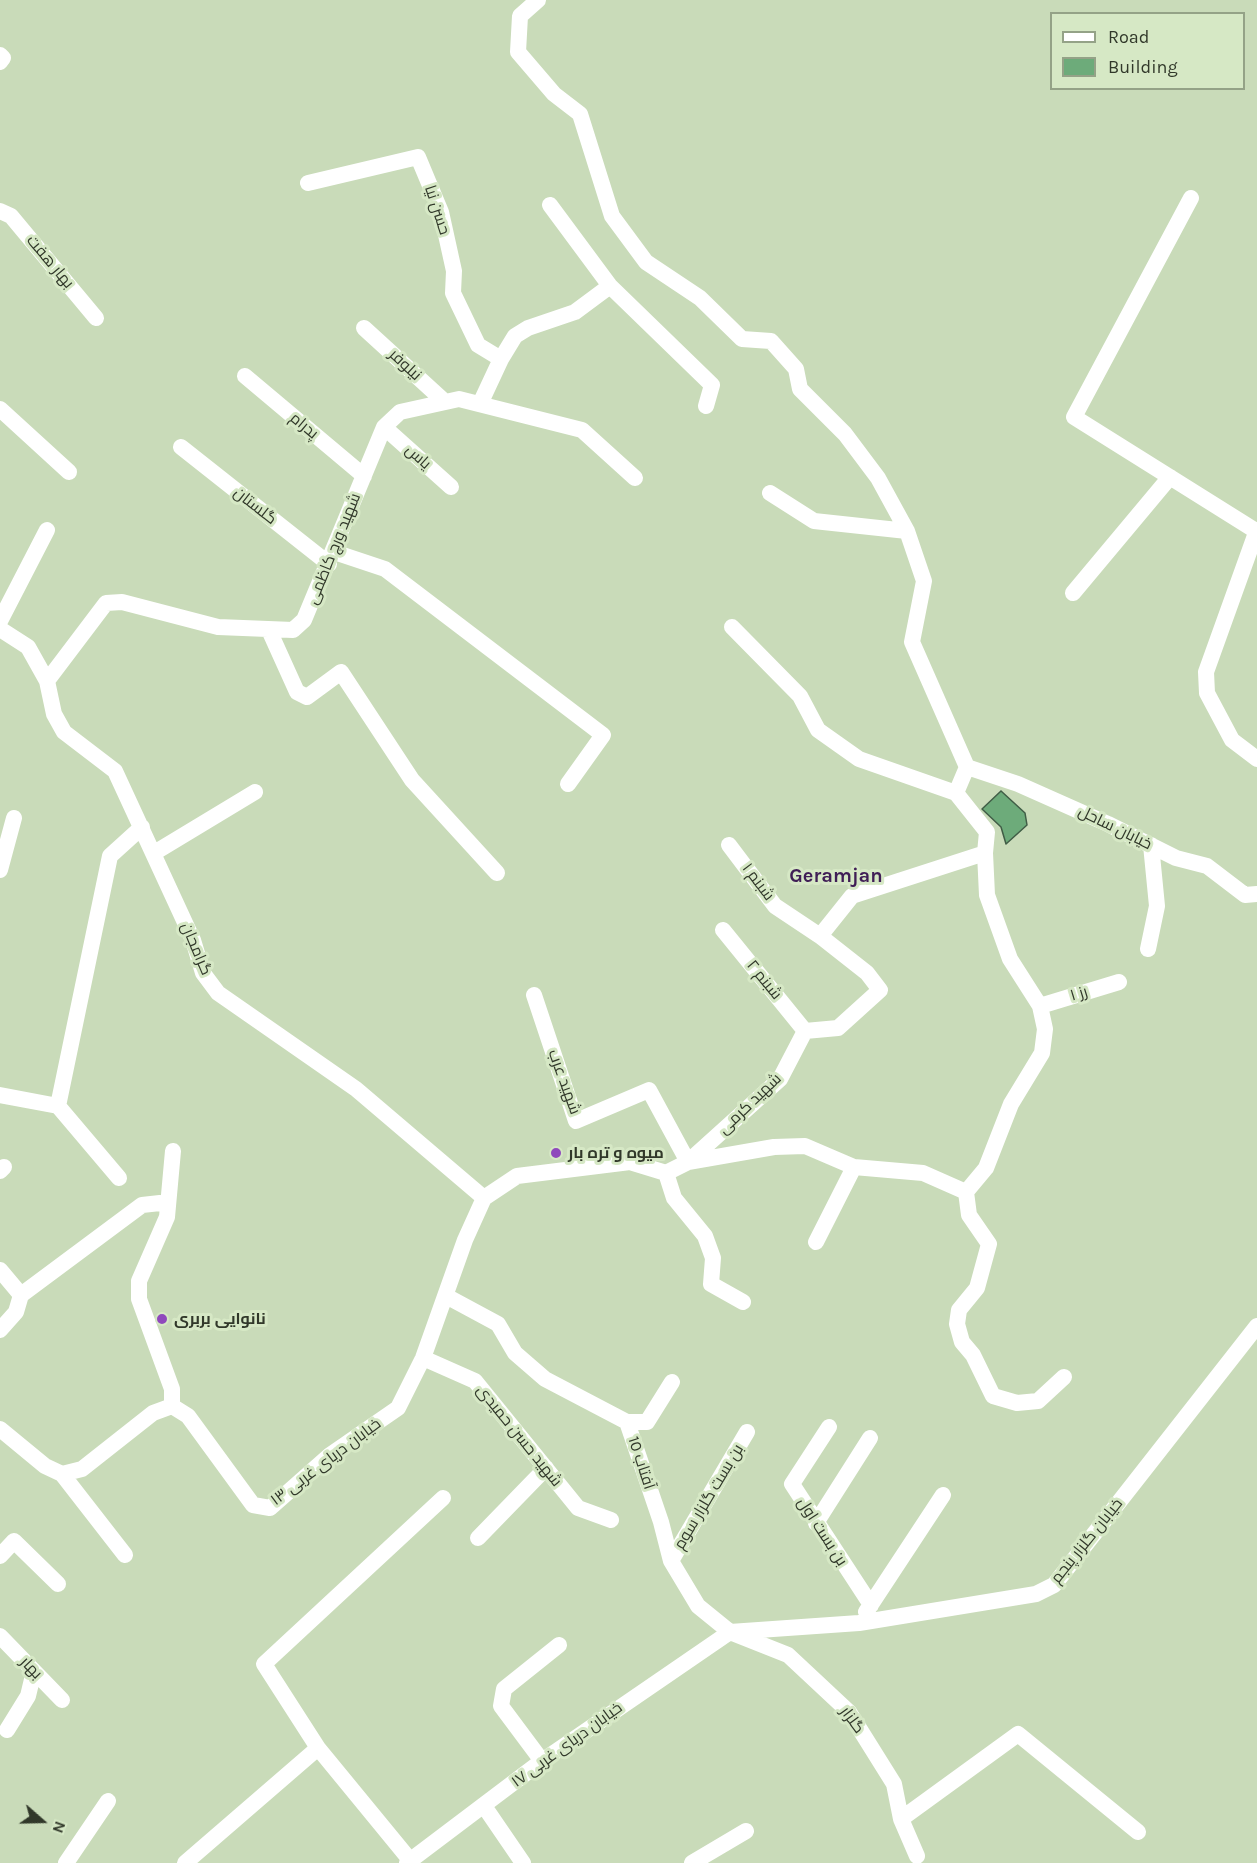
<!DOCTYPE html>
<html>
<head>
<meta charset="utf-8">
<style>
	body { margin:0 }
	#map { position:relative; width:1257px; height:1863px; overflow:hidden; background:#c9dbb9; font-family:Karla,sans-serif }
	canvas { display:block }
	.legend { position:absolute; left:1050px; top:12px; width:195px; height:78px; box-sizing:border-box; background:#d6e8c5; border:2px solid #94a287; margin:0; padding:8px 10px; list-style:none; font-size:18px; color:#31382a }
	.legend li { display:flex; align-items:center; gap:12px; height:30px }
	.legend b { width:30px; border:2px solid #94a287 }
	.north { position:absolute; left:12px; top:1791px; width:60px; height:60px; -webkit-text-stroke:4px #d6e8c5; paint-order:stroke; rotate:110deg; font-size:16px; font-weight:700; line-height:24px; text-align:center; color:#31382a }
	.north::after { content:''; display:block; margin:auto; width:21px; height:27px; background:#31382a; clip-path:polygon(50% 0,100% 100%,50% 72%,0 100%) }
</style>
</head>
<body>
<div id="map">
<canvas width="1257" height="1863"></canvas>
<ul class="legend">
<li><b style="height:8px;background:#fff"></b>Road</li>
<li><b style="height:16px;background:#6dab7a"></b>Building</li>
</ul>
<div class="north">N</div>
</div>
<script>
const g = document.querySelector('canvas').getContext('2d');
g.lineJoin = 'round';
function fill(path, color) { g.fillStyle = color; g.fill(path, 'evenodd'); }
const poly = rows => new Path2D(rows.map(r => 'M' + r).join(''));
function stroke(path, color, width, dash) { g.strokeStyle = color; g.lineWidth = width; g.lineCap = dash ? 'butt' : 'round'; g.setLineDash(dash || []); g.stroke(path); }
function drawText(font, color, halo, rows, align = 'center') {
  g.font = font + ' Karla,Cairo,sans-serif'; g.lineWidth = 6; g.setLineDash([]); g.textBaseline = 'middle'; g.strokeStyle = halo; g.fillStyle = color; for (const [text, x, y, turn = 0] of rows) {
    g.save(); g.translate(x, y); g.rotate((+turn || 0) * Math.PI / 180); g.textAlign = isNaN(turn) ? turn : align; if (halo) g.strokeText(text, 0, 0); g.fillText(text, 0, 0); g.restore();
  }
}
const building = poly([
	[1001,791,1025,813,1027,825,1006,844,1001,827,982,809,1001,791]
]);
fill(building, '#6dab7a');
stroke(building, '#405d46', 1.5);
stroke(poly([
	[0,55,3,58,0,62],
	[308,183,418,157,441,212,454,271,453,293,478,345,501,359],
	[1191,198,1074,417,1256,531],
	[550,205,610,286,712,385,706,406],
	[0,211,11,216,96,318],
	[364,328,445,402],
	[245,376,364,476],
	[480,404,501,359,515,336,528,328,575,312,610,286],
	[0,409,69,472],
	[384,427,451,487],
	[181,447,329,564],
	[770,493,814,521,907,531],
	[1257,530,1206,672,1207,693,1232,740,1257,759],
	[334,552,385,569,603,735,568,784],
	[1073,593,1170,477],
	[0,621,47,530],
	[732,627,800,696,818,730,859,759,956,793],
	[0,629,28,647,47,681,54,714,64,732,115,771,193,940,203,973,218,993,356,1089,484,1198],
	[269,630,297,692,307,697,341,672,412,780,497,873],
	[47,681,106,603,122,602,218,627,293,630,304,620,384,427,400,412,459,399,582,430,635,478],
	[967,767,1018,784,1108,824,1176,858,1207,866,1245,895,1257,894],
	[154,853,255,792],
	[0,870,14,818],
	[723,930,805,1031],
	[820,936,852,896,985,853],
	[1148,949,1157,906,1151,845],
	[534,995,576,1121,649,1090,688,1162,780,1079,805,1031,838,1028,880,990,867,973,820,936,775,906,729,845],
	[1040,1006,1119,982],
	[0,1095,58,1106],
	[0,1171,4,1167],
	[666,1173,674,1198,705,1236,713,1258,711,1284,743,1302],
	[119,1178,58,1106,110,856,142,827],
	[966,1192,969,1215,989,1244,977,1288,959,1310,957,1324,962,1342,973,1355,993,1396,1017,1403,1038,1401,1064,1377],
	[484,1198,517,1176,630,1162,666,1173,688,1162,774,1147,805,1146,854,1167,923,1173,966,1192,986,1168,1011,1104,1042,1053,1045,1029,1040,1006,1010,959,987,895,985,853,987,832,956,793,967,767,912,642,924,581,907,531,878,478,845,434,800,389,796,369,771,341,742,339,700,298,646,262,612,216,580,114,554,94,518,52,520,16,538,0],
	[816,1242,854,1167],
	[0,1270,21,1295],
	[446,1296,498,1324,515,1353,545,1379,627,1422,661,1522,671,1561,698,1606,730,1632,788,1655,849,1712,894,1784,901,1819,917,1856],
	[0,1330,16,1312,21,1295,142,1205,160,1203,166,1206],
	[423,1358,475,1381,578,1508,611,1520],
	[172,1406,172,1389,139,1299,139,1281,167,1217,173,1151],
	[627,1422,647,1422,672,1382],
	[829,1427,792,1484,871,1605],
	[0,1429,45,1466,62,1474,82,1469,153,1413,172,1406,188,1416,253,1505,270,1508,330,1455,398,1408,423,1358,465,1240,484,1198],
	[62,1474,125,1555],
	[816,1523,870,1438],
	[478,1538,546,1468],
	[0,1556,14,1541,58,1584],
	[671,1561,747,1432],
	[866,1612,943,1495],
	[0,1636,62,1700],
	[7,1730,28,1696,34,1671],
	[542,1761,501,1706,504,1689,559,1645],
	[484,1806,523,1863],
	[901,1819,1018,1734,1138,1832],
	[410,1860,318,1748,264,1664,443,1498],
	[66,1863,108,1801],
	[185,1863,318,1748],
	[407,1863,542,1761,730,1632,859,1623,1036,1594,1054,1585,1257,1326],
	[692,1863,746,1831]
]), '#fff', 16);
for (const [x, y, r, color] of [
	[556,1153,6,"#8f49bc"],
	[162,1319,6,"#8f49bc"]
]) { const dot = new Path2D(); dot.arc(x, y, r, 0, 2 * Math.PI); g.fillStyle = color; g.fill(dot); stroke(dot, '#d6e8c5', 2); }
drawText('16px', '#31382a', '#d6e8c5', [
	["حسن نیا",437,210,72],
	["بهار هفت",50,262,50],
	["نیلوفر",405,365,43],
	["پدرام",304,426,40],
	["یاس",418,457,42],
	["گلستان",255,506,38],
	["شهید ورچ کاظمی",334,549,-68],
	["خیابان ساحل",1115,828,26],
	["شبنم ۱",758,882,53],
	["گرامجان",196,949,67],
	["شبنم ۲",764,980,51],
	["رز ۱",1079,994,-17],
	["شهید عرب",564,1082,70],
	["شهید کرمی",750,1104,-44],
	["شهید حسن حمیدی",519,1436,51],
	["خیابان دریای غربی ۱۳",326,1462,-37],
	["آفتاب 10",641,1463,72],
	["بن بست گلزار سوم",709,1497,-59],
	["بن بست اول",822,1532,57],
	["خیابان گلزار پنجم",1087,1541,-51],
	["بهار",31,1668,46],
	["گلزار",852,1720,53],
	["خیابان دریای غربی ۱۷",567,1745,-36]
]);
drawText('bold 16px', '#31382a', '#d6e8c5', [
	["میوه و تره بار",568,1153],
	["نانوایی بربری",174,1319]
], 'left');
drawText('bold 20px', '#401e56', '#d6e8c5', [
	["Geramjan",836,876]
]);
</script>
</body>
</html>
